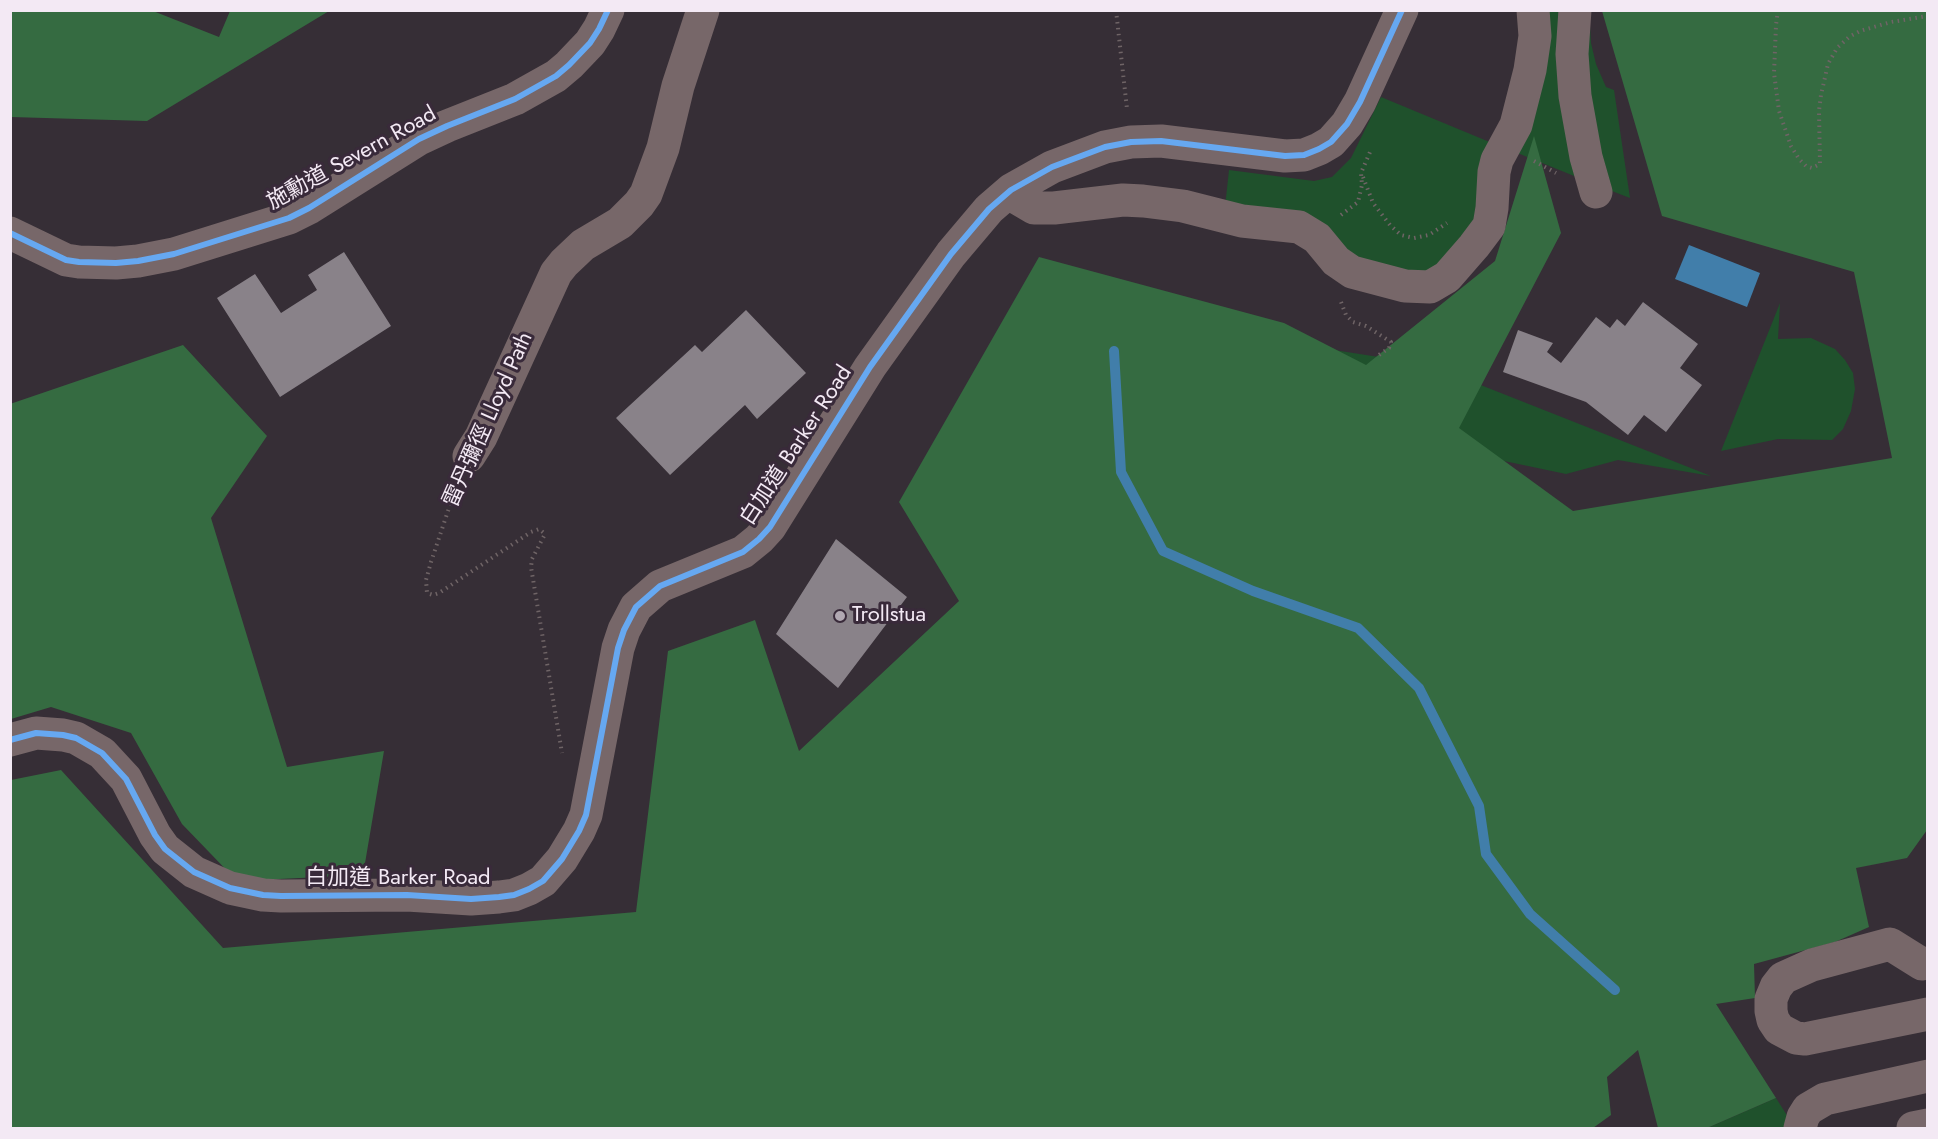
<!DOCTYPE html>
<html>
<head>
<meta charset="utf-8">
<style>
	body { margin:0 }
	#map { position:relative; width:1938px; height:1139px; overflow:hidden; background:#362e36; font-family:Jost,sans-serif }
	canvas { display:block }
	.frame { position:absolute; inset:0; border:12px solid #f3e9f4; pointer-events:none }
</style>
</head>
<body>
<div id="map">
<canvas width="1938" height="1139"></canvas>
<div class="frame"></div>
</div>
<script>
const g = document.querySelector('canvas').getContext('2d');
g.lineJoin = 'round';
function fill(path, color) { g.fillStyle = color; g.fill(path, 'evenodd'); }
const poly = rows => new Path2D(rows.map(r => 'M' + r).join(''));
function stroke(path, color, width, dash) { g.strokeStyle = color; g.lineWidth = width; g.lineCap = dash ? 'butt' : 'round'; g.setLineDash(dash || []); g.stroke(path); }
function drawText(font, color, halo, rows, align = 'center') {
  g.font = font + ' Jost,"Noto Sans TC",sans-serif'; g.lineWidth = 6; g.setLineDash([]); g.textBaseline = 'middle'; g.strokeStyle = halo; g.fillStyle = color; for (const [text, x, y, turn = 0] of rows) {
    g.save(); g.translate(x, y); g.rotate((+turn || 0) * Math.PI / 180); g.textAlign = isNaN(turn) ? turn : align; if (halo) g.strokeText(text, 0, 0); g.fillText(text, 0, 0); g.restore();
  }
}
fill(poly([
	[1544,11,1567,11,1584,180,1515,152],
	[1589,11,1591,43,1596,64,1606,87,1614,90,1630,198,1604,188,1580,22],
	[1381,97,1492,143,1483,219,1436,274,1407,278,1225,207,1229,170,1314,181,1332,177,1351,158],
	[1780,303,1778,339,1811,338,1835,349,1845,360,1853,373,1855,389,1851,411,1843,429,1832,440,1778,439,1721,451],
	[1251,337,1430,365,1711,476,1618,460,1566,474,1485,457],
	[1776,1098,1795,1128,1707,1128]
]), '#1f512c');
fill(poly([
	[11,10,153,11,219,37,230,11,329,11,147,121,11,117],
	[1602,11,1927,11,1927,830,1907,858,1856,868,1869,927,1835,942,1754,964,1755,998,1716,1004,1776,1098,1707,1128,1658,1128,1638,1050,1607,1077,1611,1115,1593,1128,11,1128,11,780,61,770,223,948,636,912,668,651,755,620,799,751,959,601,899,502,1039,257,1284,323,1366,365,1495,261,1534,136,1561,233,1459,428,1573,511,1892,458,1854,272,1662,216],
	[183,345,267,436,211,518,287,767,384,751,363,875,237,881,182,824,131,733,51,707,11,719,10,404]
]), '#356b41');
fill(poly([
	[1689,245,1760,273,1747,307,1675,279]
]), '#417eaa');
stroke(poly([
	[1114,351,1121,472,1163,551,1253,591,1358,628,1419,688,1479,806,1486,854,1530,914,1615,990]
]), '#417eaa', 10);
fill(poly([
	[344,252,391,326,280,397,217,298,255,274,281,313,317,290,308,275],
	[1643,302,1698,344,1680,368,1702,385,1666,432,1644,415,1628,435,1586,402,1503,372,1518,330,1553,343,1547,352,1561,363,1596,317,1610,328,1617,319,1625,326],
	[746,310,806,373,757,419,745,405,670,475,616,418,695,345,702,352],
	[836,539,907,597,838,688,776,634]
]), '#898289');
stroke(poly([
	[1116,10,1127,109],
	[1778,10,1776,25,1774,73,1779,111,1791,146,1799,159,1806,166,1812,168,1820,164,1819,111,1821,95,1828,64,1837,48,1849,37,1860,31,1891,22,1928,16],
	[1534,161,1556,173],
	[1363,177,1373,203,1390,225,1401,235,1414,238,1429,235,1447,223],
	[1341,215,1358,202,1362,185,1361,173,1370,152],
	[1341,302,1346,315,1353,322,1366,326,1391,342,1389,348,1376,357],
	[456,487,431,562,426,580,427,593,433,595,439,593,531,532,539,529,544,533,544,536,532,559,531,567,562,753]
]), '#6f6466', 4, [1.5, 4.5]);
stroke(poly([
	[1575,10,1572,54,1575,96,1586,157,1596,192],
	[1011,190,1017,198,1034,208,1054,208,1123,200,1143,201,1183,206,1242,221,1299,227,1317,238,1336,261,1352,272,1405,286,1430,287,1447,277,1474,246,1489,226,1492,208,1494,172,1497,160,1516,125,1530,70,1535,36,1533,10],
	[10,233,66,260,79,262,116,263,138,261,174,254,289,218,309,208,419,139,447,126,515,99,556,76,569,65,590,43,599,29,608,10],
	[469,456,481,437,556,273,564,263,583,245,620,223,639,204,646,194,663,148,678,86,703,10],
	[10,740,36,733,63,735,76,738,102,753,126,779,155,835,165,849,194,872,230,888,263,895,281,896,407,895,471,899,499,897,514,895,529,889,543,881,562,859,579,831,586,815,618,648,624,630,636,607,660,586,743,552,759,539,770,527,870,367,951,254,989,209,1011,190,1052,167,1105,147,1131,142,1161,141,1285,156,1304,155,1319,149,1331,142,1347,124,1360,102,1402,10],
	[1928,963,1922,964,1890,944,1812,965,1783,978,1776,987,1771,999,1771,1011,1773,1020,1779,1029,1796,1038,1805,1039,1928,1014],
	[1800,1128,1803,1117,1808,1109,1825,1099,1928,1076]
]), '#776769', 33);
stroke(poly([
	[1913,1128,1928,1125]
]), '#77676a', 33);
stroke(poly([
	[10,233,66,260,79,262,116,263,138,261,174,254,289,218,309,208,419,139,447,126,515,99,556,76,569,65,590,43,599,29,608,10],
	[10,740,36,733,63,735,76,738,102,753,126,779,155,835,165,849,194,872,230,888,263,895,281,896,407,895,471,899,499,897,514,895,529,889,543,881,562,859,579,831,586,815,618,648,624,630,636,607,660,586,743,552,759,539,770,527,870,367,951,254,989,209,1011,190,1052,167,1105,147,1131,142,1161,141,1285,156,1304,155,1319,149,1331,142,1347,124,1360,102,1402,10]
]), '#66a8f1', 6);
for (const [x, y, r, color] of [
	[840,616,6,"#b1a8b2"]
]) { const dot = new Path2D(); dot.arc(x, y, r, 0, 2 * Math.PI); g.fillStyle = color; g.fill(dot); stroke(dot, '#392a3a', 2); }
drawText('22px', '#f3e9f4', '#392a3a', [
	["施勳道 Severn Road",352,159,-29],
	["雷丹彌徑 Lloyd Path",489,420,-66],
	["白加道 Barker Road",797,446,-57],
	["白加道 Barker Road",398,879]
]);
drawText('22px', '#f3e9f4', '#392a3a', [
	["Trollstua",852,616]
], 'left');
</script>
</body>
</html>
